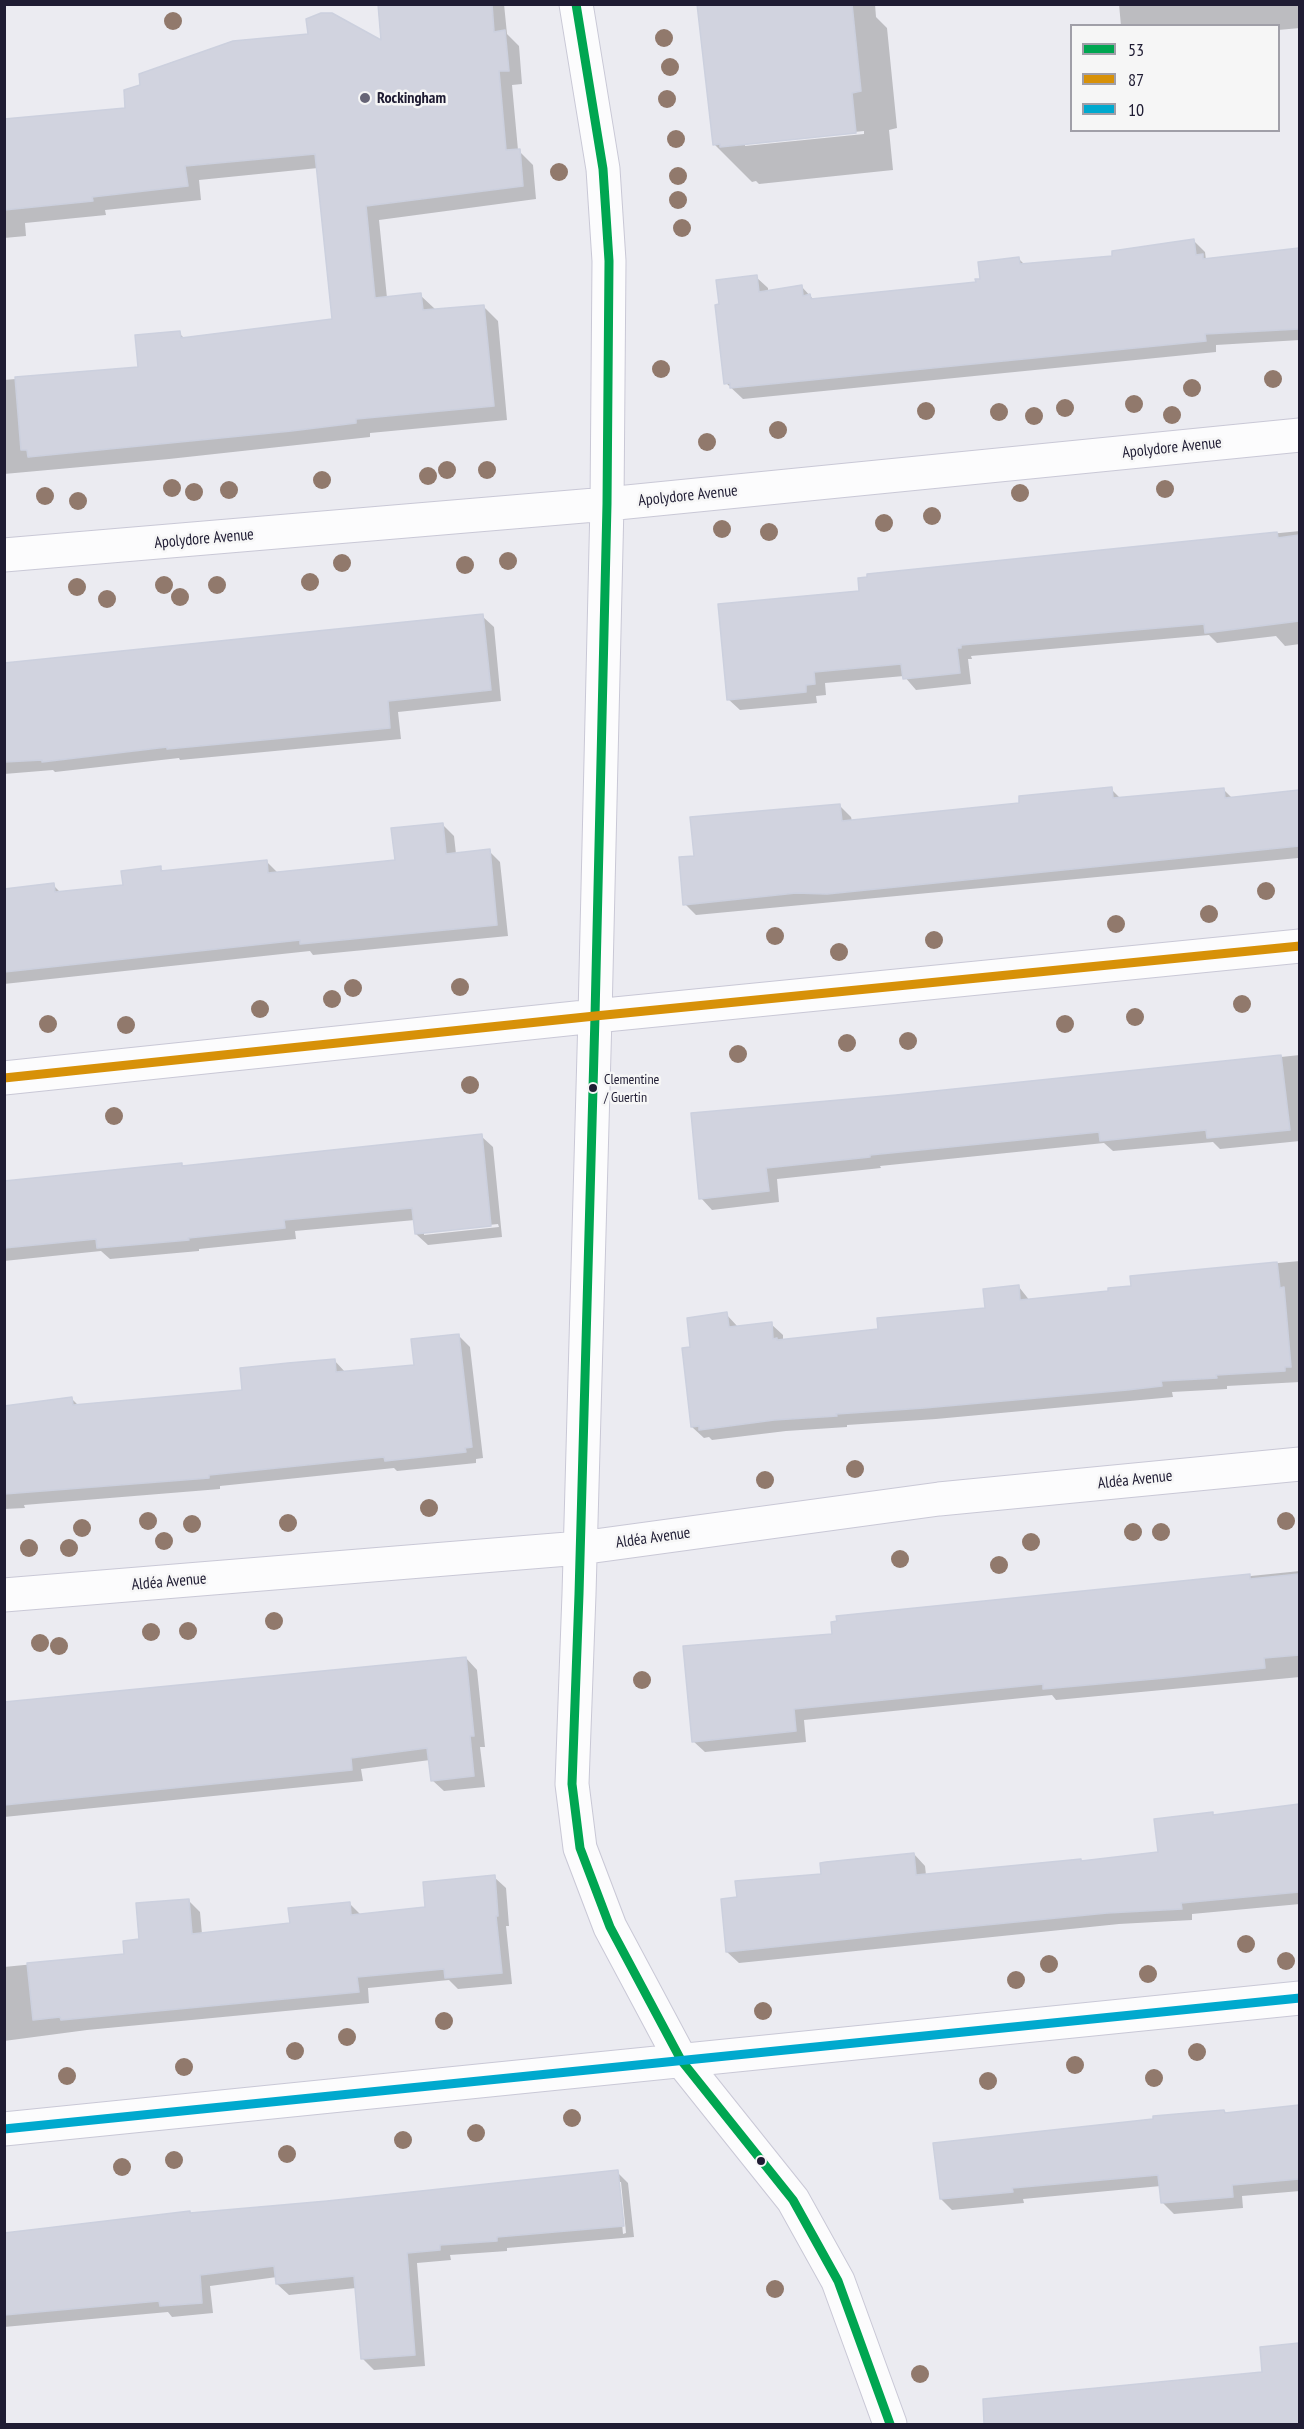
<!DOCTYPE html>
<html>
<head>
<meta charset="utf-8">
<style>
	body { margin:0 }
	#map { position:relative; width:1304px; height:2429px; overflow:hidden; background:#ebebf1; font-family:"PT Sans Narrow",sans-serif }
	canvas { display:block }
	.frame { position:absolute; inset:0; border:6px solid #1f1c33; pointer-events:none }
	.legend { position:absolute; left:1070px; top:24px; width:210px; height:108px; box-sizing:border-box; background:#f6f6f6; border:2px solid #a09fa8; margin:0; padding:8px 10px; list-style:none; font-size:18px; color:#1f1c33 }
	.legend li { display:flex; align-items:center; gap:12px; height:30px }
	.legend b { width:30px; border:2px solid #a09fa8 }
</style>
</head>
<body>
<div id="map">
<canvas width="1304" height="2429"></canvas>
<div class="frame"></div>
<ul class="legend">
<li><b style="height:8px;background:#00a651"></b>53</li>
<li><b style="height:8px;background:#d79108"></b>87</li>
<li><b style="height:8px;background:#00a9ce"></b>10</li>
</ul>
</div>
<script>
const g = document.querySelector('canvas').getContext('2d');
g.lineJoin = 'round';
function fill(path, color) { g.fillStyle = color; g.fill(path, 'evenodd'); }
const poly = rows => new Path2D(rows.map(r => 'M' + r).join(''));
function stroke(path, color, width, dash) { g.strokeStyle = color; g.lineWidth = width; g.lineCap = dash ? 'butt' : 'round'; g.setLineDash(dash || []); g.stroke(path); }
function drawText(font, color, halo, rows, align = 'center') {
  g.font = font + ' "PT Sans Narrow",sans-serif'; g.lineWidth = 5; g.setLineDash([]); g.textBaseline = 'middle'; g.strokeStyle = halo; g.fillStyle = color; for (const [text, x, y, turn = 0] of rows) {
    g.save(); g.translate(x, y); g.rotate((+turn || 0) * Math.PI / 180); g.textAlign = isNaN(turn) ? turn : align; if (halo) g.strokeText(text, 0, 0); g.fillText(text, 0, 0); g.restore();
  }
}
fill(poly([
	[379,4,504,4,507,34,519,46,522,84,512,85,518,150,533,165,536,199,379,220,387,298,420,295,435,309,484,307,498,321,507,420,370,433,370,437,169,459,4,474,4,380,140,368,179,333,185,339,333,321,318,168,199,180,201,200,105,210,106,215,25,223,26,236,4,238,4,133,127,110,383,42],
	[698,4,875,4,876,17,887,28,897,128,889,130,893,170,759,184,756,181,752,182,714,144],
	[864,131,864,134,745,146,745,143],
	[1119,4,1300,4,1300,28,1278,30,1278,26,1121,26],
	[1193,240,1205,252,1206,260,1300,250,1300,340,1216,345,1216,352,743,399,726,383,756,277,768,288,768,292,802,287,813,299,977,284,1019,259,1025,265,1114,257],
	[1300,531,1300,644,1285,646,1276,636,1217,643,1209,635,971,656,972,659,968,659,971,684,916,690,904,676,825,683,826,695,816,696,817,703,740,710,728,699,861,592,935,567],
	[482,616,494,627,501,701,398,712,401,739,180,760,179,758,55,772,53,770,4,774,4,665],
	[1111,789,1121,799,1224,790,1232,798,1300,791,1300,860,1298,858,696,915,685,904,695,857,840,806,851,817,852,821,1021,804],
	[442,824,454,836,456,854,489,851,500,862,508,936,313,955,310,951,4,984,4,890,53,885,61,893,124,887,160,868,164,872,267,862,278,873,396,861],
	[1300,1055,1300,1141,1220,1149,1213,1142,1113,1151,1104,1143,880,1166,881,1168,777,1179,779,1202,712,1210,701,1198,896,1097],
	[481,1136,493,1147,502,1237,428,1245,416,1234,415,1220,295,1231,296,1239,199,1249,199,1251,110,1259,101,1251,4,1261,4,1182,181,1165,184,1167],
	[498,1224,499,1227,424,1235,424,1232],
	[1300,1261,1300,1382,1227,1386,1227,1389,1172,1392,1173,1397,936,1419,847,1425,847,1427,786,1431,712,1440,709,1437,704,1438,692,1427,691,1348,726,1314,738,1327,771,1324,783,1335,783,1341,880,1330,986,1309,1019,1287,1030,1301,1110,1293,1234,1267],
	[458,1335,470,1347,483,1458,476,1459,476,1463,397,1471,394,1468,220,1486,220,1489,24,1505,25,1508,4,1509,4,1408,72,1399,79,1406,243,1391,334,1360,346,1373,415,1366],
	[1300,1571,1300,1677,1056,1700,1052,1695,804,1720,806,1742,705,1752,693,1741,834,1636,838,1618],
	[466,1658,477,1670,485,1747,480,1747,485,1787,444,1791,432,1780,430,1760,361,1769,363,1781,4,1817,4,1705],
	[1300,1806,1300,1904,1192,1914,1192,1920,1119,1924,739,1963,727,1952,739,1899,822,1875,914,1854,925,1866,926,1875,1081,1860,1083,1862,1159,1854,1212,1814,1215,1817],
	[494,1877,506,1888,509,1926,506,1926,512,1984,458,1989,449,1980,368,1988,369,2003,87,2030,4,2041,4,1967,125,1955,188,1900,200,1912,202,1934,292,1924,350,1904,361,1915,427,1909],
	[1300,2106,1300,2191,1242,2196,1243,2208,1174,2214,1162,2202,1161,2186,1023,2199,1024,2203,952,2210,941,2199,1224,2111,1227,2114],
	[617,2172,628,2183,634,2237,507,2248,507,2251,450,2255,451,2260,417,2263,425,2366,374,2370,363,2359,356,2288,289,2295,277,2284,277,2277,210,2286,213,2313,172,2317,168,2312,4,2327,4,2233,189,2213,191,2215,327,2203],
	[618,2182,621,2182,626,2233,623,2234],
	[1300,2344,1300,2424,1040,2424,1037,2395,1264,2373,1261,2348]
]), '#0003');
const building = poly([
	[378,4,492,4,494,32,505,30,509,71,499,71,506,150,520,149,523,186,366,206,375,298,421,293,423,310,484,305,494,406,356,419,356,423,291,431,28,457,27,450,21,450,15,377,138,367,135,335,180,331,181,338,332,319,315,154,185,166,188,186,92,197,93,201,4,210,4,119,125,108,124,90,140,85,139,74,233,41,308,34,306,19,321,13,332,13,381,40,378,4],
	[697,4,852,4,861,91,852,93,856,133,720,147,720,144,713,145,697,4],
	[1194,239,1196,255,1203,254,1203,259,1299,248,1299,329,1205,334,1206,341,730,388,730,383,724,384,715,305,719,304,716,280,757,275,759,292,802,285,803,296,810,294,811,299,976,282,975,279,980,279,978,262,1019,257,1020,264,1112,256,1112,251,1194,239],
	[1277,532,1278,538,1299,535,1299,621,1205,633,1204,624,961,645,961,648,957,648,960,673,903,679,901,664,814,672,815,684,806,685,806,692,727,700,718,604,859,591,858,578,867,577,867,574,1277,532],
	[483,614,491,690,388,701,390,728,167,749,167,747,42,762,42,760,4,762,4,663,483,614],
	[1112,787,1113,798,1224,788,1225,798,1299,790,1299,846,827,894,796,893,683,905,679,857,694,856,690,817,840,804,842,821,1019,803,1019,796,1112,787],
	[443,823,446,854,490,849,497,925,300,944,300,940,4,972,4,889,54,883,55,892,123,885,121,871,161,866,161,871,267,860,268,873,395,860,391,828,443,823],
	[1281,1055,1290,1130,1207,1138,1206,1130,1100,1141,1099,1132,870,1155,870,1157,766,1168,769,1191,699,1199,691,1113,896,1095,1281,1055],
	[482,1134,491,1226,415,1234,412,1208,284,1220,285,1228,188,1238,189,1240,97,1248,96,1239,4,1248,4,1181,182,1163,182,1166,482,1134],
	[1277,1262,1280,1288,1284,1287,1291,1367,1285,1367,1285,1371,1216,1375,1217,1378,1161,1381,1162,1386,1127,1390,924,1408,836,1414,837,1416,774,1420,699,1430,699,1426,691,1427,682,1348,690,1347,687,1318,727,1312,729,1327,772,1322,773,1339,777,1338,777,1340,878,1329,877,1318,985,1308,983,1289,1019,1285,1020,1300,1108,1291,1108,1288,1131,1286,1130,1276,1277,1262],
	[459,1334,472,1447,465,1448,466,1452,385,1461,384,1457,209,1475,209,1478,4,1494,4,1406,72,1397,73,1405,242,1390,240,1368,288,1363,335,1359,336,1372,414,1365,411,1339,459,1334],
	[1250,1574,1250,1579,1299,1574,1299,1655,1264,1658,1265,1668,1176,1677,1043,1689,1043,1684,794,1709,796,1731,692,1742,683,1646,832,1634,831,1622,837,1621,836,1616,1250,1574],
	[466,1657,474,1736,470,1736,474,1776,431,1781,427,1748,351,1758,352,1770,4,1805,4,1702,466,1657],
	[1299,1804,1299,1892,1181,1903,1182,1909,1107,1913,915,1932,726,1952,721,1899,737,1897,735,1881,821,1874,820,1863,826,1862,914,1853,916,1875,1081,1859,1081,1861,1158,1852,1154,1819,1213,1812,1213,1815,1299,1804],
	[495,1875,498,1916,496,1916,502,1973,445,1978,444,1969,357,1977,359,1992,61,2020,60,2017,33,2020,27,1963,124,1954,123,1941,139,1939,136,1903,189,1899,192,1934,290,1923,288,1908,350,1902,351,1915,425,1907,423,1882,495,1875],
	[1299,2105,1299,2179,1232,2185,1233,2197,1161,2203,1158,2175,1012,2188,1013,2192,940,2199,933,2143,1153,2119,1153,2116,1224,2110,1225,2113,1299,2105],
	[618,2170,624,2226,497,2237,497,2241,440,2245,440,2250,407,2253,415,2355,361,2359,354,2276,276,2284,274,2266,200,2275,202,2303,160,2306,159,2301,4,2315,4,2233,190,2211,190,2213,327,2201,618,2170],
	[1299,2343,1299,2424,984,2424,983,2399,1262,2372,1260,2347,1299,2343]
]);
fill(building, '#d1d3df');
stroke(building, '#ccd0de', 1.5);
const minor = poly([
	[576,4,603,169,609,261,607,504,595,1016,579,1594,572,1784,580,1848,610,1927,681,2060,793,2200,838,2281,890,2424],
	[4,555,607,504,1300,435],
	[4,1078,595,1016,1300,946],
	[4,1595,580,1548,939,1499,1300,1464],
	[4,2129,1300,1998]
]);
stroke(minor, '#c9c8d6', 35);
stroke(minor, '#fcfcfd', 33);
stroke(poly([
	[576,4,603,169,609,261,607,504,595,1016,579,1594,572,1784,580,1848,610,1927,681,2060,793,2200,838,2281,890,2424]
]), '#00a651', 9);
stroke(poly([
	[4,1078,595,1016,1300,946]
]), '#d79108', 9);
stroke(poly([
	[4,2129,1300,1998]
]), '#00a9ce', 9);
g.fillStyle = '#91796c';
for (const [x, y] of [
	[173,21],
	[664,38],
	[670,67],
	[667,99],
	[676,139],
	[559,172],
	[678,176],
	[678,200],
	[682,228],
	[661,369],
	[1273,379],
	[1192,388],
	[1134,404],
	[1065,408],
	[926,411],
	[999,412],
	[1172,415],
	[1034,416],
	[778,430],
	[707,442],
	[447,470],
	[487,470],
	[428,476],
	[322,480],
	[172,488],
	[1165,489],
	[229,490],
	[194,492],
	[1020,493],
	[45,496],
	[78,501],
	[932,516],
	[884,523],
	[722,529],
	[769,532],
	[508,561],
	[342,563],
	[465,565],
	[310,582],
	[164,585],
	[217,585],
	[77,587],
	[180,597],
	[107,599],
	[1266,891],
	[1209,914],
	[1116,924],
	[775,936],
	[934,940],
	[839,952],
	[460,987],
	[353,988],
	[332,999],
	[1242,1004],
	[260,1009],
	[1135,1017],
	[48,1024],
	[1065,1024],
	[126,1025],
	[908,1041],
	[847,1043],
	[738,1054],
	[470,1085],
	[114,1116],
	[855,1469],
	[765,1480],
	[429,1508],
	[148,1521],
	[1286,1521],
	[288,1523],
	[192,1524],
	[82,1528],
	[1133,1532],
	[1161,1532],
	[164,1541],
	[1031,1542],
	[29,1548],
	[69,1548],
	[900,1559],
	[999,1565],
	[274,1621],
	[188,1631],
	[151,1632],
	[40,1643],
	[59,1646],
	[642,1680],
	[1246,1944],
	[1286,1961],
	[1049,1964],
	[1148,1974],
	[1016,1980],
	[763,2011],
	[444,2021],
	[347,2037],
	[295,2051],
	[1197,2052],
	[1075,2065],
	[184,2067],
	[67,2076],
	[1154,2078],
	[988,2081],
	[572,2118],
	[476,2133],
	[403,2140],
	[287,2154],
	[174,2160],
	[122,2167],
	[775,2289],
	[920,2374]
]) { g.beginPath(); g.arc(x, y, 9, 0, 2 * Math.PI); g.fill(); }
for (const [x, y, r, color] of [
	[365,98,6,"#666476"],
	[593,1088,5,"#1f1c33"],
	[761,2161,5,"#1f1c33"]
]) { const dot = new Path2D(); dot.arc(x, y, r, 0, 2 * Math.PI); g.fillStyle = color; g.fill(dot); stroke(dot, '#f6f6f6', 2); }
drawText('14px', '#1f1c33', '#f6f6f6', [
	["Clementine",604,1080],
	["/ Guertin",604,1098]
], 'left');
drawText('bold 16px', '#1f1c33', '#f6f6f6', [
	["Rockingham",377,98]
], 'left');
drawText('16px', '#1f1c33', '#f6f6f6', [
	["Apolydore Avenue",1172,448,-6],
	["Apolydore Avenue",688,496,-6],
	["Apolydore Avenue",204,539,-5],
	["Aldéa Avenue",1135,1480,-6],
	["Aldéa Avenue",653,1538,-8],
	["Aldéa Avenue",169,1582,-5]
]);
</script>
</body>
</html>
